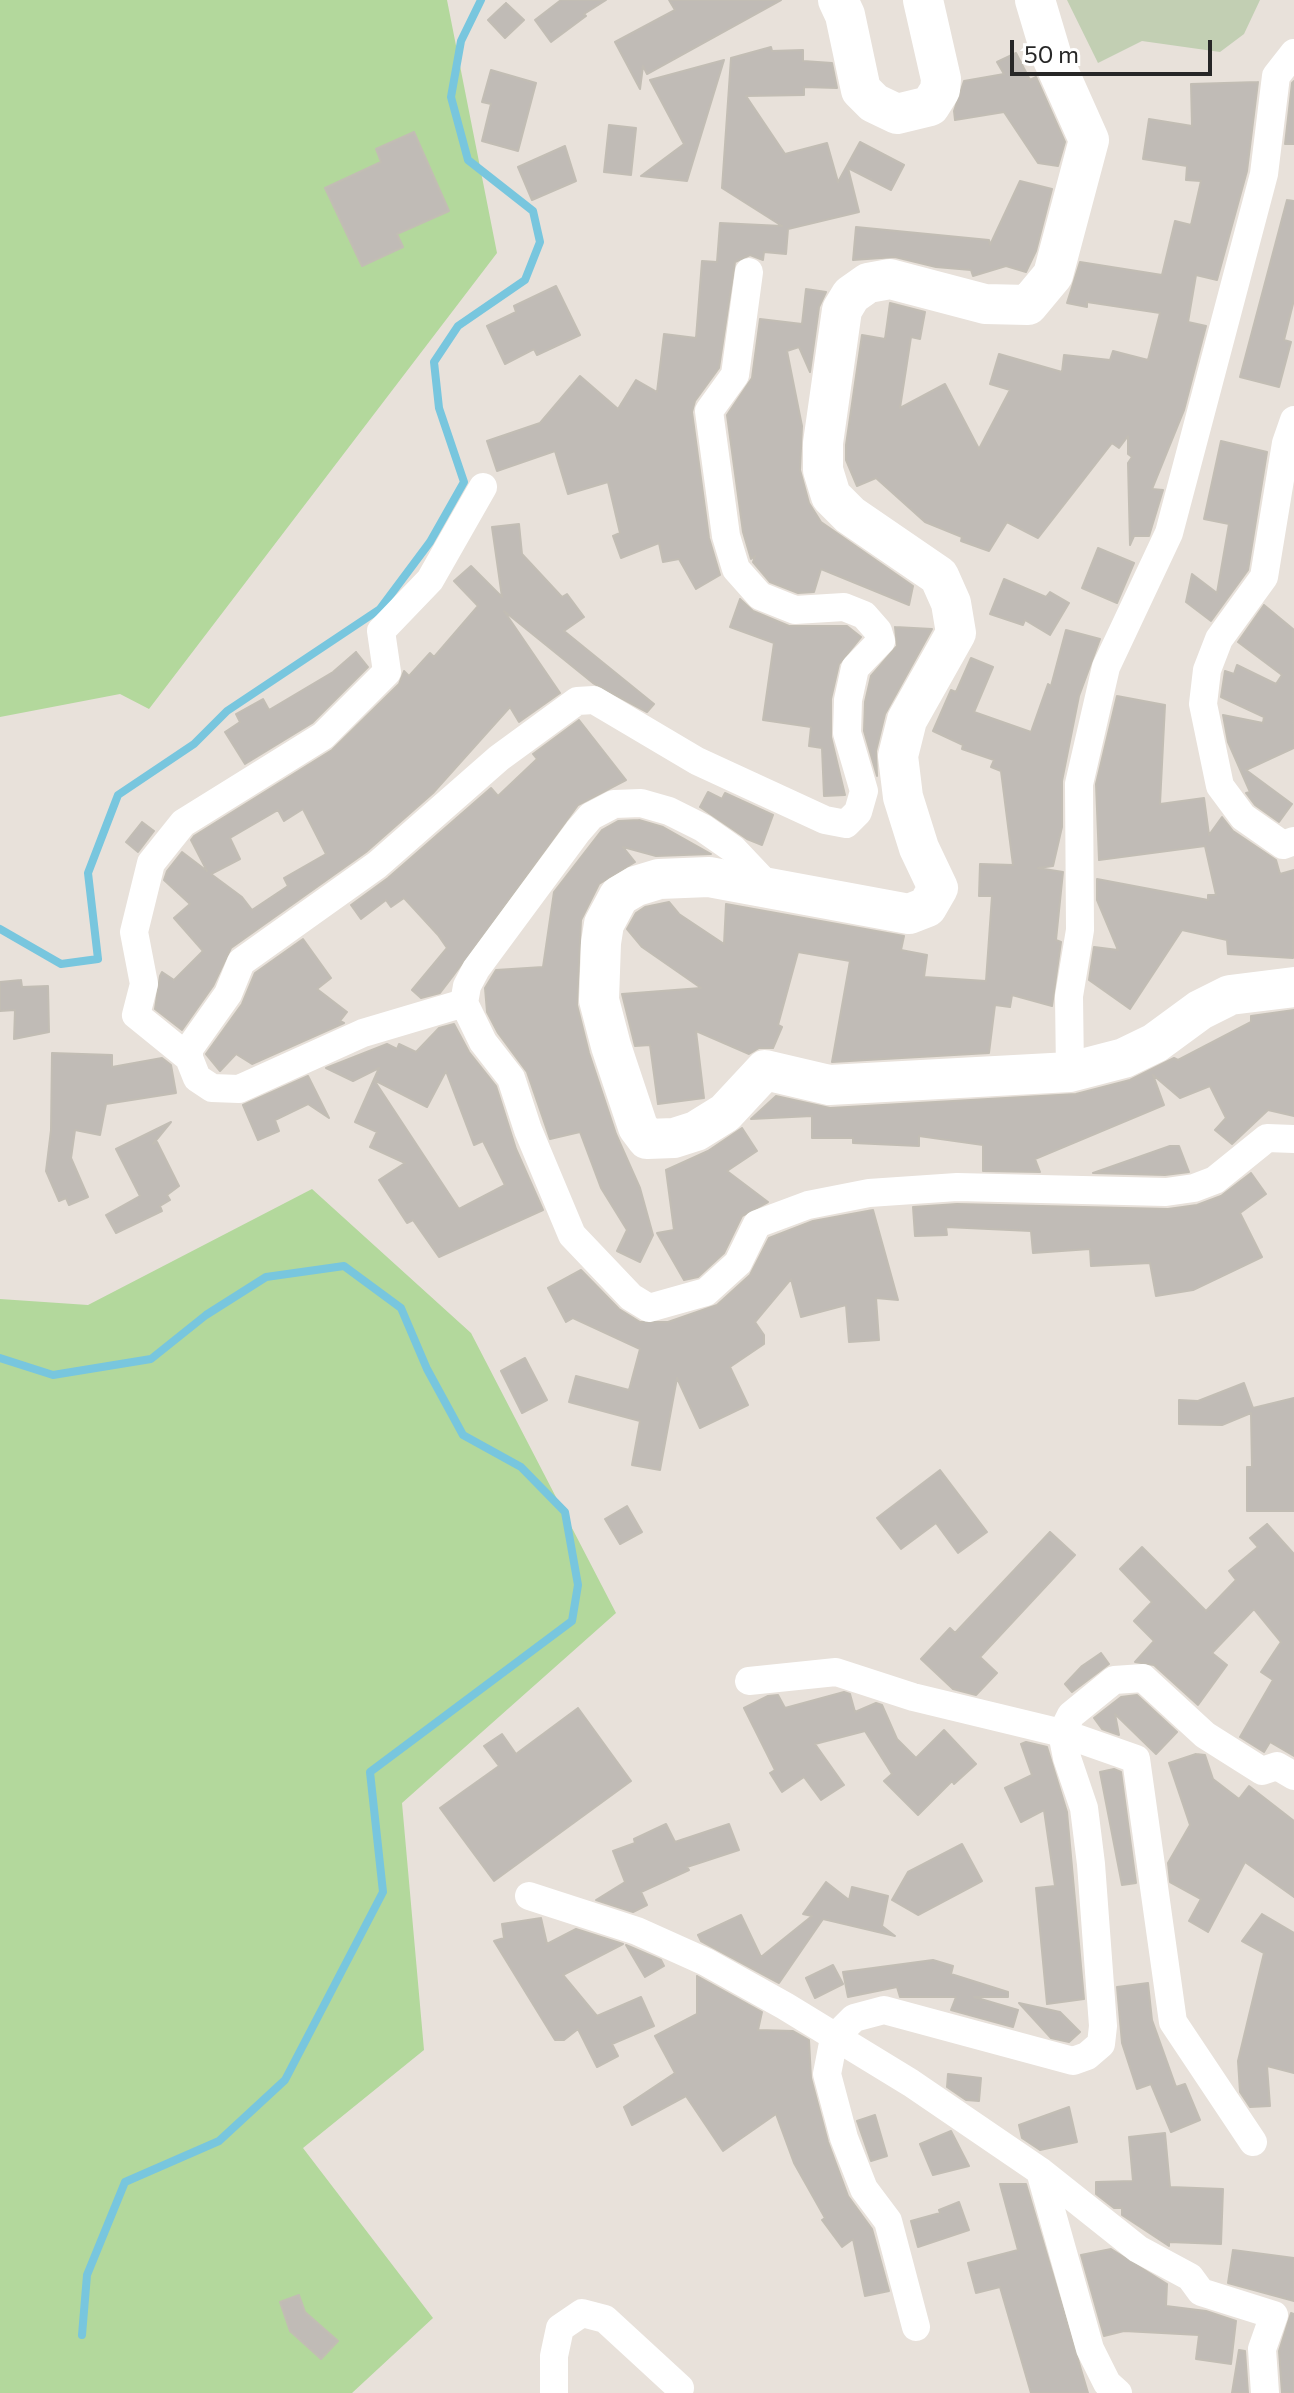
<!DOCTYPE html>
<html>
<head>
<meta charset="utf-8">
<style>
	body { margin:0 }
	#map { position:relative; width:1294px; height:2393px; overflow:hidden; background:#e8e1da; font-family:Commissioner,sans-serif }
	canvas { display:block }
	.scale { position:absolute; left:1010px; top:40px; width:202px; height:36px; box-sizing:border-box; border:4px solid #272727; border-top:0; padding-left:10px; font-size:24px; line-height:28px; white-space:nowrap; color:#272727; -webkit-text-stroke:6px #fff; paint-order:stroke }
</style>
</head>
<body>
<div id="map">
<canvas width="1294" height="2393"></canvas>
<div class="scale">50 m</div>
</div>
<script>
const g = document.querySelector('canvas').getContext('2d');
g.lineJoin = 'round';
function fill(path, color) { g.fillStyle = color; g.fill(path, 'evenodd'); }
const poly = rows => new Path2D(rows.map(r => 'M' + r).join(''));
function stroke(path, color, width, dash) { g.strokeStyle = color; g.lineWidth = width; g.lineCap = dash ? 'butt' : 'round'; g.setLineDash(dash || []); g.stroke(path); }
fill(poly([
	[0,0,447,0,497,253,149,709,120,694,0,717],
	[312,1189,471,1333,616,1613,402,1803,424,2050,303,2148,433,2318,352,2393,0,2393,0,1299,88,1305]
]), '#b3d89c');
fill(poly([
	[1067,0,1260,0,1244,34,1220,52,1142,41,1098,63]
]), '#c2cfb3');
stroke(poly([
	[0,929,61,964,98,959,88,873,118,795,194,744,227,711,380,609,430,542,464,482,439,408,434,362,458,326,525,280,540,242,533,211,468,160,451,97,461,41,481,0],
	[0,1358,53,1375,151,1359,206,1315,266,1277,344,1266,401,1308,427,1369,463,1435,521,1467,565,1512,578,1585,572,1621,370,1772,383,1892,285,2080,219,2141,125,2182,87,2275,82,2335]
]), '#78c6de', 8);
const building = poly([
	[561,0,606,0,584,14,586,16,551,42,535,20,561,0],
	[669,0,781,0,647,74,643,66,640,89,615,42,675,10,669,0],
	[506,3,524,20,505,38,488,20,506,3],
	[771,47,772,51,803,50,803,61,832,63,837,88,804,87,804,95,746,96,785,154,827,143,838,182,860,142,904,165,891,190,848,168,859,212,788,229,786,254,764,252,763,260,750,255,735,262,719,368,695,401,692,412,709,538,720,575,696,589,679,559,663,562,659,543,621,558,613,536,620,533,608,482,568,494,555,451,497,471,487,441,540,423,580,376,618,409,636,380,657,392,664,334,696,338,702,261,717,262,720,223,782,226,722,188,731,58,771,47],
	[1016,53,1030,80,1036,77,1065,142,1058,166,1038,163,1004,112,955,120,954,111,964,81,1004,74,997,62,1016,53],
	[724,60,687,181,641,176,684,144,650,80,724,60],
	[491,70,536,83,518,151,482,141,491,104,482,102,491,70],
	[1294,81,1294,144,1285,144,1292,83,1294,81],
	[1258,82,1247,171,1217,280,1196,275,1188,322,1206,326,1184,410,1152,489,1163,490,1149,536,1134,536,1130,545,1128,463,1132,457,1128,454,1128,436,1119,448,1112,443,1038,538,1007,522,989,551,961,541,962,537,925,522,876,478,857,486,846,460,846,445,862,335,885,339,890,303,925,312,920,339,911,337,900,408,945,384,979,449,1010,390,990,384,999,354,1062,372,1064,355,1110,360,1113,351,1148,360,1160,313,1087,302,1087,307,1067,303,1080,262,1162,275,1175,221,1191,225,1201,181,1186,180,1187,166,1143,159,1149,119,1192,126,1191,84,1258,82],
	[609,125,636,128,631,175,604,172,609,125],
	[414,132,449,211,397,234,403,247,362,266,325,188,381,162,376,149,414,132],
	[565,146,576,181,532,200,518,167,565,146],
	[1020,181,1052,189,1036,251,1026,272,1006,266,973,276,971,270,936,267,895,257,853,260,856,227,989,240,990,245,1020,181],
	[1287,200,1294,201,1294,300,1284,340,1291,342,1279,387,1240,377,1287,200],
	[556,286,580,335,537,355,534,349,505,364,487,326,516,312,514,306,556,286],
	[806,289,826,292,819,307,810,372,799,347,787,351,802,426,800,470,809,503,821,522,913,586,909,605,821,569,814,592,798,593,770,582,753,562,755,556,751,559,743,532,727,415,752,378,760,319,802,324,806,289],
	[1221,441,1267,452,1248,570,1211,621,1186,602,1192,574,1217,593,1229,524,1204,519,1221,441],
	[519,524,522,554,562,597,567,594,584,617,564,631,654,704,647,712,593,683,504,611,560,693,519,722,510,707,433,793,366,852,231,948,213,986,182,1030,155,1009,160,976,162,972,174,980,203,951,174,918,190,904,164,880,167,871,182,852,207,871,191,840,194,836,332,750,399,684,404,671,409,676,430,653,434,657,478,606,454,581,471,566,502,597,492,527,519,524],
	[303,809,326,854,284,878,288,886,252,910,242,897,211,874,240,859,230,838,278,810,284,821,303,809],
	[1098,548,1134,563,1117,603,1082,588,1098,548],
	[1004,579,1046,597,1050,592,1069,603,1050,635,1025,620,1023,625,990,614,1004,579],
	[740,599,753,611,789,626,847,626,861,637,839,664,831,699,831,737,845,795,824,796,822,748,809,746,811,727,763,720,774,643,730,627,740,599],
	[1264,605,1293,629,1294,748,1246,770,1292,804,1279,822,1255,805,1246,793,1250,792,1228,742,1223,715,1263,723,1264,717,1221,697,1225,671,1234,674,1237,665,1276,684,1282,675,1238,642,1264,605],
	[895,627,932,629,885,714,876,751,877,776,864,731,865,702,871,676,897,646,895,627],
	[1066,630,1100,639,1079,696,1062,781,1062,827,1053,866,1038,868,1063,872,1056,940,1061,942,1052,1006,1012,995,1010,1007,995,1005,989,1053,832,1062,850,961,798,952,778,1025,782,1027,773,1048,759,1048,749,1054,696,1031,704,1098,658,1104,650,1045,635,1046,622,994,701,988,642,947,627,929,636,913,645,907,669,902,679,914,724,944,726,904,904,936,901,950,927,955,924,977,986,981,992,896,979,896,980,864,1013,865,1001,771,991,767,994,760,962,749,963,745,933,731,951,690,956,692,971,658,993,667,974,712,1031,732,1048,684,1051,686,1066,630],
	[356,652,368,667,312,723,245,764,225,732,240,722,236,714,263,699,269,710,333,672,356,652],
	[1117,696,1165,705,1160,804,1204,798,1209,835,1222,817,1233,831,1276,860,1280,874,1294,870,1293,958,1228,954,1227,940,1182,930,1130,1009,1089,980,1094,947,1118,950,1097,900,1097,879,1208,900,1208,895,1216,895,1205,846,1099,860,1096,784,1117,696],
	[579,720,626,780,578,805,453,976,440,993,421,998,412,990,447,948,438,935,404,898,391,907,386,900,361,919,351,905,388,878,491,788,498,796,537,759,533,754,579,720],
	[708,792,722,799,725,793,773,815,762,845,747,839,700,807,708,792],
	[639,820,663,827,711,854,656,856,623,847,635,862,599,884,581,920,577,1005,589,1053,616,1134,640,1188,653,1235,640,1262,617,1251,627,1230,601,1188,580,1132,550,1139,527,1072,498,1033,487,1012,485,988,496,970,543,967,554,892,602,830,618,821,639,820],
	[142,822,154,831,138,852,126,842,142,822],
	[303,939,331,978,317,989,347,1012,340,1021,344,1023,252,1064,236,1054,220,1071,206,1054,242,1004,255,973,303,939],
	[21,980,22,987,48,986,49,1032,14,1039,15,1010,0,1011,0,982,21,980],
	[1294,1010,1294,1116,1268,1110,1232,1144,1215,1130,1226,1118,1210,1086,1180,1098,1153,1075,1164,1105,1035,1159,1040,1172,983,1171,983,1145,919,1136,919,1146,853,1143,853,1138,812,1138,812,1116,751,1119,776,1096,830,1108,1076,1094,1130,1080,1174,1058,1178,1060,1251,1022,1251,1016,1294,1010],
	[454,1024,469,1052,496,1086,516,1149,543,1210,439,1257,413,1220,407,1223,379,1180,405,1163,370,1147,377,1132,355,1122,379,1068,353,1081,326,1068,387,1044,397,1049,399,1044,416,1052,439,1028,454,1024],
	[446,1071,474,1145,483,1141,505,1185,459,1209,374,1080,427,1107,446,1071],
	[52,1053,112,1055,112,1067,162,1058,171,1065,176,1093,106,1104,100,1135,75,1130,71,1158,88,1197,69,1205,66,1198,59,1201,46,1171,51,1130,52,1053],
	[308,1076,329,1118,308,1104,275,1120,279,1131,258,1140,243,1105,308,1076],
	[171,1122,153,1144,157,1142,179,1186,167,1195,170,1200,160,1206,162,1211,116,1233,106,1215,140,1196,116,1149,171,1122],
	[742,1128,757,1151,727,1171,768,1202,742,1216,724,1253,698,1277,684,1280,657,1233,674,1230,666,1170,708,1151,742,1128],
	[1170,1146,1179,1146,1189,1172,1165,1175,1093,1173,1170,1146],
	[1251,1173,1266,1194,1240,1213,1262,1257,1193,1290,1156,1296,1150,1263,1091,1266,1090,1249,1033,1253,1031,1231,946,1227,947,1235,915,1236,913,1207,957,1204,1168,1209,1197,1205,1221,1196,1251,1173],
	[873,1210,898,1300,876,1298,879,1340,849,1342,846,1305,801,1317,791,1279,755,1322,764,1335,764,1344,730,1367,748,1405,700,1428,677,1378,660,1470,632,1465,640,1421,569,1402,576,1376,629,1390,640,1349,573,1318,566,1322,548,1288,581,1270,619,1309,640,1322,668,1322,717,1305,750,1275,769,1238,813,1221,873,1210],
	[525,1358,547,1400,522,1413,501,1371,525,1358],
	[1244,1383,1253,1408,1294,1398,1294,1511,1247,1511,1247,1467,1252,1467,1251,1413,1222,1425,1179,1424,1179,1400,1198,1401,1244,1383],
	[940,1470,987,1532,958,1553,936,1523,901,1549,877,1518,940,1470],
	[627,1506,642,1532,620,1544,605,1519,627,1506],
	[1267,1524,1294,1554,1294,1756,1270,1742,1264,1752,1240,1737,1273,1680,1261,1672,1281,1642,1254,1609,1212,1653,1227,1665,1198,1705,1154,1665,1135,1662,1154,1641,1134,1621,1152,1602,1120,1569,1142,1547,1206,1611,1236,1580,1229,1571,1258,1547,1250,1538,1267,1524],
	[1050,1532,1075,1555,980,1657,997,1673,976,1695,953,1689,921,1659,950,1628,955,1633,1050,1532],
	[1101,1653,1109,1664,1072,1692,1065,1684,1082,1666,1101,1653],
	[844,1692,850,1694,855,1712,876,1703,882,1705,897,1739,916,1758,944,1730,976,1764,954,1784,952,1781,918,1815,884,1781,892,1774,865,1731,815,1744,844,1785,821,1800,804,1777,782,1792,770,1773,775,1770,744,1708,768,1696,778,1695,785,1708,844,1692],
	[1137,1695,1177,1732,1156,1754,1115,1714,1119,1735,1102,1729,1094,1718,1121,1697,1137,1695],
	[578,1708,631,1781,494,1881,440,1808,499,1766,484,1746,502,1734,516,1754,578,1708],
	[1026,1742,1047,1747,1067,1812,1084,1999,1047,2004,1036,1888,1055,1886,1044,1810,1021,1822,1005,1788,1032,1775,1021,1744,1026,1742],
	[1196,1754,1205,1755,1213,1779,1239,1799,1249,1786,1294,1821,1294,1897,1245,1862,1208,1932,1189,1921,1201,1899,1170,1882,1168,1863,1190,1825,1169,1763,1196,1754],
	[1114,1769,1121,1772,1136,1883,1122,1885,1100,1772,1114,1769],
	[666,1824,675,1842,729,1824,739,1850,687,1867,689,1870,641,1892,647,1905,633,1912,596,1900,625,1882,613,1851,635,1843,634,1839,666,1824],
	[962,1844,982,1881,918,1915,892,1900,908,1872,962,1844],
	[826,1882,849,1900,852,1887,888,1896,882,1926,895,1936,823,1919,779,1983,701,1941,698,1935,741,1915,761,1957,812,1916,803,1914,826,1882],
	[1262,1914,1294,1933,1294,2073,1267,2066,1270,2106,1250,2107,1240,2092,1238,2061,1264,1953,1242,1941,1262,1914],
	[541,1918,547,1944,576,1929,623,1944,563,1975,597,2016,641,1997,654,2026,612,2044,618,2056,597,2067,578,2029,564,2040,555,2040,494,1941,504,1938,502,1924,541,1918],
	[626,1945,661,1960,664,1966,645,1977,626,1945],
	[933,1960,953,1966,951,1974,1008,1992,1008,1997,974,1997,1018,2010,1013,2027,951,2010,956,1997,900,1997,897,1987,848,1997,843,1972,933,1960],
	[833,1965,843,1984,815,1998,806,1978,833,1965],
	[697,1976,762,2012,758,2030,793,2031,809,2040,811,2078,828,2142,848,2196,872,2229,889,2291,865,2296,853,2239,842,2247,822,2220,825,2218,794,2163,776,2114,723,2151,686,2096,632,2125,624,2107,675,2073,655,2036,697,2014,697,1976],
	[1148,1983,1152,2020,1176,2087,1185,2084,1200,2120,1171,2132,1151,2084,1137,2089,1122,2043,1117,1987,1148,1983],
	[1019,2003,1060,2012,1080,2032,1069,2042,1051,2038,1019,2003],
	[948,2074,981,2078,979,2101,966,2100,947,2087,948,2074],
	[1069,2107,1077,2142,1040,2150,1022,2138,1019,2125,1069,2107],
	[875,2115,887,2156,871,2161,857,2121,875,2115],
	[951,2131,969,2166,933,2175,920,2144,951,2131],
	[1165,2133,1170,2187,1223,2189,1221,2244,1169,2242,1169,2246,1122,2215,1122,2208,1114,2208,1096,2194,1096,2182,1133,2181,1129,2137,1165,2133],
	[1000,2184,1026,2184,1088,2393,1031,2393,1000,2287,976,2293,968,2263,1018,2250,1000,2184],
	[959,2202,969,2230,918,2247,911,2221,940,2213,939,2210,959,2202],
	[1111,2249,1167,2284,1166,2306,1206,2311,1236,2321,1231,2364,1196,2359,1199,2335,1124,2331,1104,2336,1081,2255,1111,2249],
	[1233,2250,1294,2258,1294,2301,1228,2283,1233,2250],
	[299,2295,305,2312,338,2341,321,2359,290,2331,280,2302,299,2295],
	[1291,2313,1294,2314,1294,2393,1282,2393,1279,2351,1291,2313],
	[1239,2350,1245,2351,1248,2393,1232,2393,1239,2350]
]);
fill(building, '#c0bbb6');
stroke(building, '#c2bdb4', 2);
stroke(poly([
	[749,272,735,375,709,411,726,536,736,569,760,596,795,610,844,607,864,615,878,631,881,641,855,668,848,700,847,733,864,791,858,812,846,824,825,820,697,761,594,700,577,701,499,758,377,865,241,962,228,994,189,1049,189,1058,197,1078,212,1088,239,1089,363,1033,464,1003,467,986,476,969,578,831,591,816,614,804,641,803,669,811,703,828,733,849,769,887],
	[1294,420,1286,443,1264,577,1219,639,1207,670,1203,704,1220,786,1243,817,1283,845,1294,841],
	[464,1003,483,1042,511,1078,528,1130,572,1235,631,1297,649,1308,706,1292,738,1263,757,1224,808,1205,869,1193,957,1187,1166,1192,1194,1188,1215,1180,1267,1138,1294,1139],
	[189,1058,136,1015,144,984,134,932,151,863,183,823,323,736,387,672,381,631,430,580,483,487],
	[1070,1072,1069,996,1080,930,1079,784,1106,667,1169,533,1264,174,1276,76,1294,53],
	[749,1681,836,1672,913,1697,1062,1733,1136,1759,1173,2022,1253,2142],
	[529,1896,637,1931,706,1962,785,2006,911,2083,1040,2171,1138,2249,1190,2277,1201,2292,1274,2315,1262,2349,1265,2393],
	[1040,2171,1090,2349,1107,2383,1118,2393],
	[916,2327,888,2221,864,2189,844,2138,827,2074,834,2038,854,2018,884,2010,1073,2061,1087,2056,1101,2044,1103,2026,1091,1864,1084,1808,1067,1758,1062,1733,1071,1715,1114,1680,1143,1678,1205,1735,1262,1771,1277,1766,1294,1776],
	[554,2393,554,2356,560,2328,582,2313,605,2319,680,2388]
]), '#fff', 28);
stroke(poly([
	[838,0,845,15,861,90,874,103,897,114,930,106,940,90,941,79,923,0],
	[1035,0,1052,57,1089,140,1053,275,1028,305,985,304,890,279,868,283,851,295,842,310,823,443,823,470,831,496,850,515,939,576,951,603,956,633,907,720,898,756,903,797,919,848,938,888,927,907,909,914,709,877,659,879,636,886,619,896,604,924,601,943,599,1000,611,1046,638,1127,647,1139,674,1138,696,1131,725,1113,765,1070,829,1085,1070,1072,1124,1058,1155,1043,1200,1010,1230,995,1294,987]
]), '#fff', 40);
</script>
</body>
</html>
